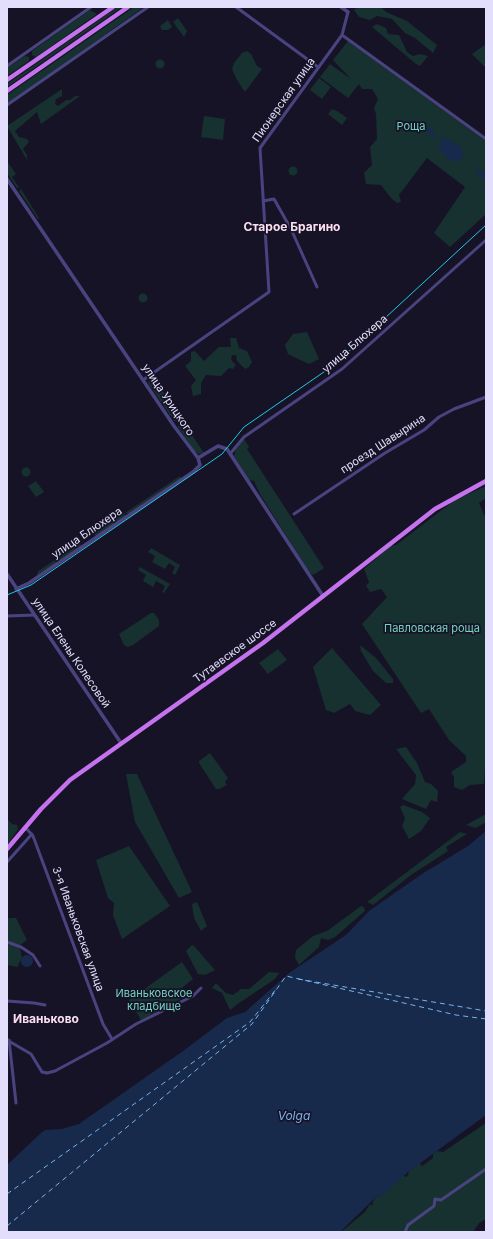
<!DOCTYPE html>
<html>
<head>
<meta charset="utf-8">
<style>
	body { margin:0 }
	#map { position:relative; width:493px; height:1239px; overflow:hidden; background:#171327; font-family:Inter,sans-serif }
	canvas { display:block }
	.frame { position:absolute; inset:0; border:8px solid #e2defb; pointer-events:none }
</style>
</head>
<body>
<div id="map">
<canvas width="493" height="1239"></canvas>
<div class="frame"></div>
</div>
<script>
const g = document.querySelector('canvas').getContext('2d');
g.lineJoin = 'round';
function fill(path, color) { g.fillStyle = color; g.fill(path, 'evenodd'); }
const poly = rows => new Path2D(rows.map(r => 'M' + r).join(''));
function stroke(path, color, width, dash) { g.strokeStyle = color; g.lineWidth = width; g.lineCap = dash ? 'butt' : 'round'; g.setLineDash(dash || []); g.stroke(path); }
function drawText(font, color, halo, rows, align = 'center') {
  g.font = font + ' Inter,sans-serif'; g.lineWidth = 3.5; g.setLineDash([]); g.textBaseline = 'middle'; g.strokeStyle = halo; g.fillStyle = color; for (const [text, x, y, turn = 0] of rows) {
    g.save(); g.translate(x, y); g.rotate((+turn || 0) * Math.PI / 180); g.textAlign = isNaN(turn) ? turn : align; if (halo) g.strokeText(text, 0, 0); g.fillText(text, 0, 0); g.restore();
  }
}
fill(poly([
	[118,7,122,7,7,87,7,84],
	[134,7,144,7,7,104,7,95],
	[358,7,381,7,386,12,407,21,437,45,433,53,415,38,405,33,392,19,377,16,370,20,359,17,354,10],
	[90,10,97,14,36,57,32,55,32,51],
	[178,18,187,31,184,37,173,22],
	[168,20,172,27,168,30,162,30,160,26],
	[377,24,386,28,388,34,399,35,407,52,413,56,420,54,428,56,420,66,416,64,372,27],
	[348,41,486,141,486,214,450,247,434,233,465,187,427,158,399,195,401,202,397,203,391,198,381,185,366,184,364,173,372,165,370,147,377,139,376,114,374,108,378,99,372,89,362,89,359,84,348,98,320,77,330,64,351,79,333,60],
	[486,44,486,68,472,54],
	[247,51,251,54,257,66,262,69,245,92,237,80,232,69,234,63,242,53],
	[25,56,29,57,29,61,7,76,7,68],
	'155.5 64a4.5 4.5 0 1 1 9 0a4.5 4.5 0 1 1-9 0Z',
	[319,78,331,87,322,99,310,90],
	[62,89,62,96,56,99,55,104,58,106,66,100,70,100,75,96,80,96,41,124,37,112,15,131,19,137,27,139,29,142,23,149,27,155,27,160,7,126],
	[332,109,337,111,347,118,342,125,328,114],
	[204,116,225,119,223,140,201,137],
	[7,161,16,174,12,177,19,187,17,188,7,173],
	'288.5 171a4.5 4.5 0 1 1 9 0a4.5 4.5 0 1 1-9 0Z',
	[21,189,39,218,38,219,19,191],
	'138.5 298a4.5 4.5 0 1 1 9 0a4.5 4.5 0 1 1-9 0Z',
	[307,332,319,359,309,364,288,354,285,345,293,334],
	[230,338,236,338,239,348,247,351,252,362,249,367,245,369,237,361,236,355,232,355,231,360,236,365,233,369,229,368,221,376,206,375,201,383,201,394,193,396,191,386,196,380,185,366,191,361,191,352,195,351,204,361,219,347,231,347],
	[152,375,182,420,180,421,174,421,148,383],
	[183,422,204,453,199,454,194,451,178,427,179,424],
	[244,439,249,447,247,449,324,568,315,574,313,575,309,572,260,494,254,481,249,480,234,456,236,449],
	'21.5 472a4.5 4.5 0 1 1 9 0a4.5 4.5 0 1 1-9 0Z',
	[180,476,181,478,129,514,125,513],
	[36,481,44,492,36,497,28,486],
	[486,486,486,498,479,503,486,519,486,768,485,766,484,784,470,785,462,790,454,787,454,777,451,772,466,762,466,756,449,740,429,709,421,713,362,624,387,597,381,589,370,592,366,586,369,582,364,569,390,546,396,545,455,500],
	[118,508,122,513,93,532,90,527],
	[124,513,126,516,96,537,94,534],
	[80,544,81,546,37,576,38,571],
	[151,548,180,565,175,575,172,573,175,567,169,563,165,569,152,562,155,556,148,552],
	[140,567,170,584,164,593,162,592,165,586,156,581,153,587,143,581,146,575,138,570],
	[151,613,154,613,159,620,159,626,133,645,127,647,124,645,119,634],
	[360,645,376,658,393,679,393,683,386,683,373,671,361,651],
	[332,648,381,705,370,715,355,711,350,704,334,713,326,710,313,667],
	[278,649,287,660,268,674,259,663],
	[406,747,417,763,425,782,431,784,438,791,437,802,431,800,426,809,402,799,415,784,416,775,396,749],
	[210,753,228,778,225,782,227,785,219,789,216,789,199,763,199,761],
	[126,774,137,774,192,892,179,898,135,822],
	[403,805,422,812,430,818,421,831,409,839,402,826,405,818,400,807],
	[486,814,486,822,476,828,466,825],
	[7,819,12,824,17,825,18,829,7,845],
	[460,832,467,834,446,847,448,851,411,875,373,905,367,902],
	[129,846,170,906,122,939,113,915,114,903,108,898,96,860],
	[197,902,207,926,201,931,194,918,192,904],
	[361,906,364,907,365,911,335,937,328,940,321,938,319,947,299,965,295,958,296,950,313,936,327,931],
	[10,918,16,918,27,940,20,945,7,941,7,919],
	[7,944,20,948,22,958,17,967,7,965],
	[192,945,194,946,215,970,205,975,198,974,186,951],
	[182,962,193,979,177,992,181,999,168,1005,169,1008,141,1020,129,1000],
	[269,972,279,973,275,979,239,1003,230,1010,222,993,212,988,216,983,226,993,233,995,241,989,249,989],
	[486,1123,486,1219,479,1223,473,1232,341,1232,365,1212,370,1204,372,1206,373,1204,372,1203,375,1198,385,1193,403,1175,406,1177,409,1174,408,1172,420,1163,422,1166,433,1158,433,1154,437,1151,443,1152]
]), '#173030');
fill(poly([
	[414,121,427,126,436,134,436,137,434,137,420,128,415,124],
	[444,137,462,148,463,154,461,159,456,162,450,160,439,149,439,142],
	[473,168,486,174,486,179,480,177],
	[486,831,486,1115,408,1172,385,1193,375,1198,340,1232,7,1232,7,1165,41,1133,45,1130,62,1129,79,1124,183,1051,227,1018,245,1012,289,973,346,935,369,911,422,874,468,846],
	'21 961a6 6 0 1 1 12 0a6 6 0 1 1-12 0Z'
]), '#182a4c');
stroke(poly([
	[298,979,486,1011],
	[7,1194,250,1022,277,988],
	[7,1226,252,1024,286,976,456,1015,486,1019]
]), '#78b3ee', 1, [5, 4]);
stroke(poly([
	[236,7,318,67],
	[342,35,486,139],
	[7,66,91,7],
	[7,105,148,7],
	[263,201,274,199,291,229,317,287],
	[143,380,269,292,260,148,342,35,348,12],
	[230,454,244,437,342,369,486,240],
	[294,514,385,453,424,430,439,417,454,409,486,397],
	[7,616,34,615],
	[25,827,33,836,103,1024,112,1039],
	[7,862,32,834],
	[7,942,21,947,33,955,40,966],
	[7,1001,34,1003,45,1005],
	[7,1040,31,1054,42,1072,47,1073,55,1071,107,1043,136,1024,193,996,201,988],
	[9,1040,16,1103],
	[405,1232,408,1225,434,1206,435,1199,441,1200,486,1169]
]), '#494480', 3);
stroke(poly([
	[341,7,348,12],
	[7,179,174,426,198,458],
	[198,458,218,446,227,449,323,596],
	[7,574,121,743],
	[16,589,29,583,193,472,200,465,198,458]
]), '#494480', 3.5);
stroke(poly([
	[7,80,113,7],
	[7,91,128,7],
	[7,849,41,809,70,780,263,643,435,509,486,481]
]), '#c472ed', 4.5);
stroke(poly([
	[7,595,31,585,222,454,244,427,334,365,486,225]
]), '#21c8e3', 1);
drawText('11px', '#e2defb', '#171327', [
	["Пионерская улица",284,100,-55],
	["улица Блюхера",355,344,-41],
	["улица Урицкого",168,400,56],
	["проезд Шавырина",383,444,-33],
	["улица Блюхера",87,533,-34],
	["Тутаевское шоссе",235,651,-36],
	["улица Елены Колесовой",71,653,56],
	["3-я Иваньковская улица",78,929,70]
]);
drawText('11px', '#72d3be', '#171327', [
	["Роща",411,127],
	["Павловская роща",432,629],
	["Иваньковское",154,994],
	["кладбище",154,1007]
]);
drawText('bold 12px', '#fbdff0', '#171327', [
	["Старое Брагино",292,227],
	["Иваньково",46,1019]
]);
drawText('italic 12px', '#78b3ee', '#171327', [
	["Volga",294,1116]
]);
</script>
</body>
</html>
